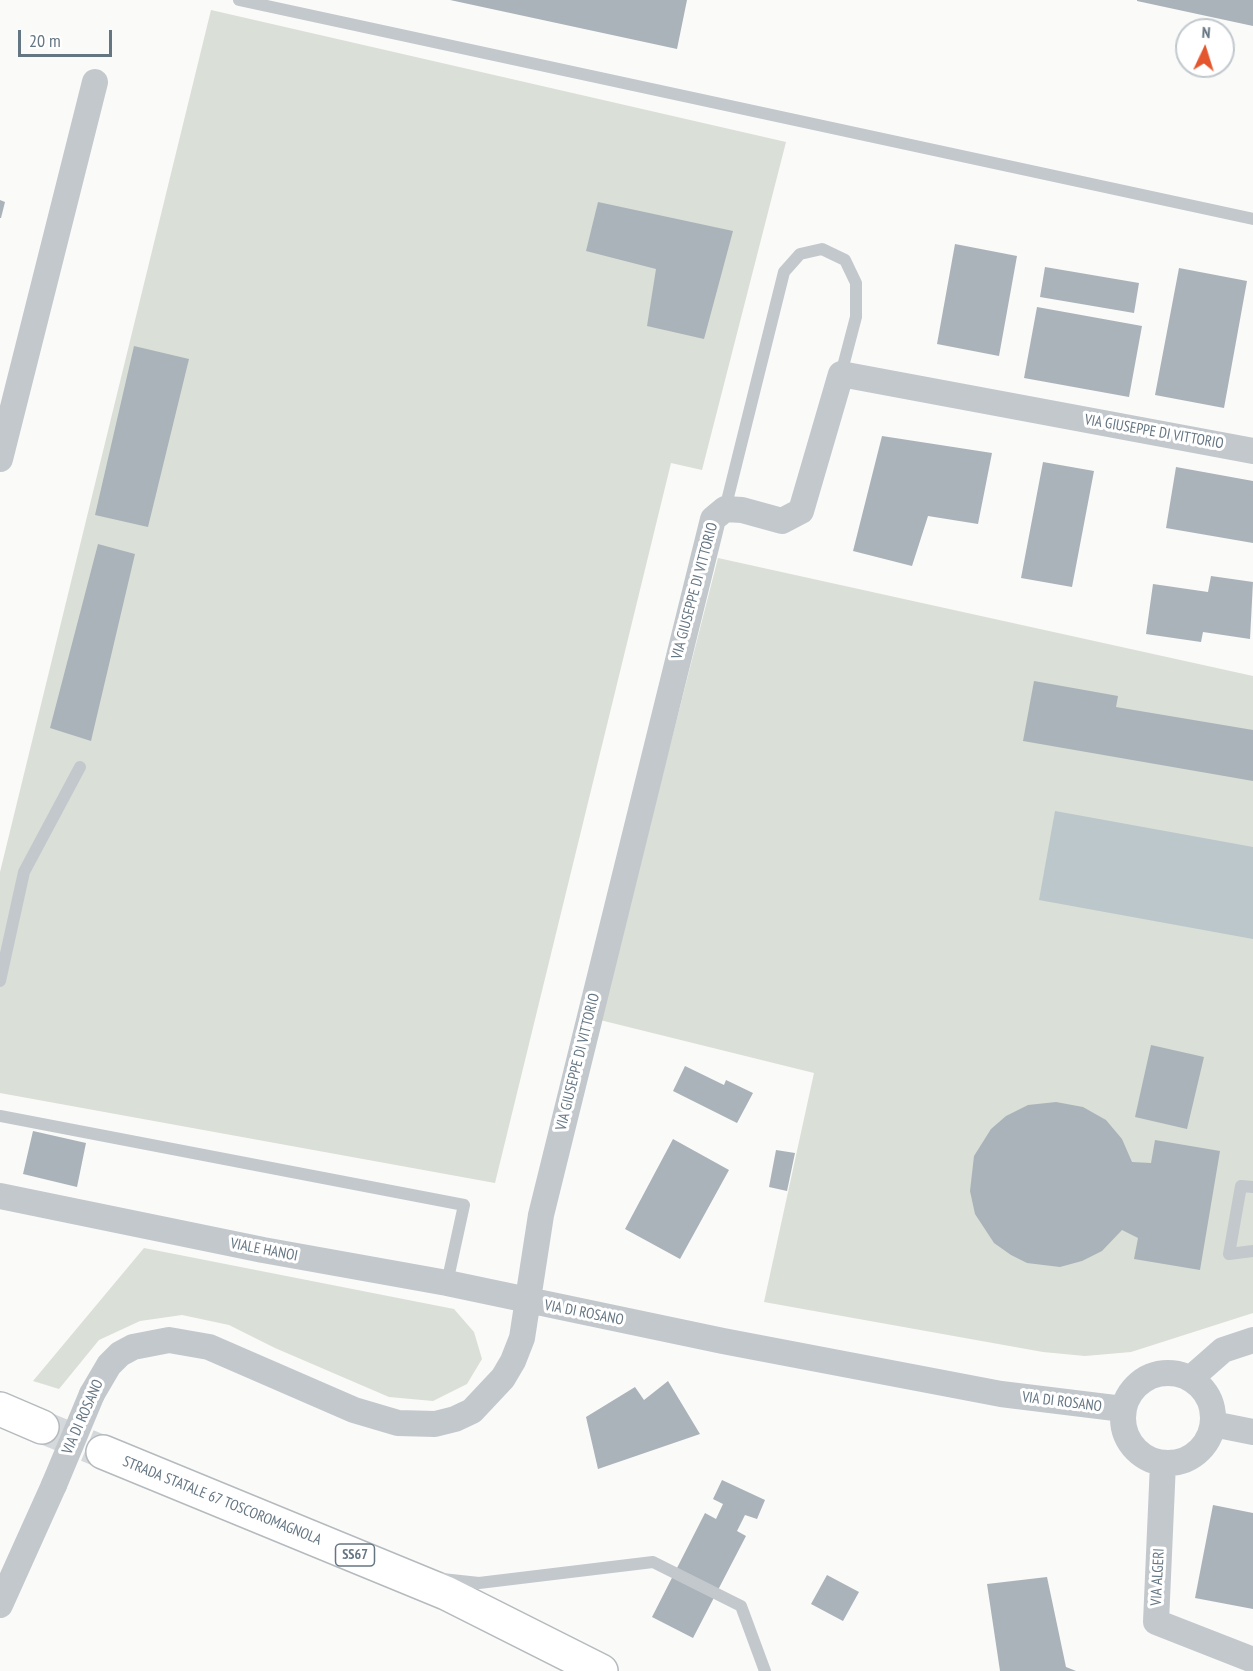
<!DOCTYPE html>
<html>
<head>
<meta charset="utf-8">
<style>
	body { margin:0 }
	#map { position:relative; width:1253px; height:1671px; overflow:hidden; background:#fafaf8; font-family:"PT Sans Narrow",sans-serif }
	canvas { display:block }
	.north { position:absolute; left:1175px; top:18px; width:60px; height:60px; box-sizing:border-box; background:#fff; border:2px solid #c1c8cd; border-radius:50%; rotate:4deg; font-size:16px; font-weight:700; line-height:24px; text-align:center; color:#657683 }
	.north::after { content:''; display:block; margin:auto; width:21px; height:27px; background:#e4572e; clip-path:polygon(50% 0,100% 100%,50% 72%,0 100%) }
	.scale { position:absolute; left:18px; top:30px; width:94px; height:27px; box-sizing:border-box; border:3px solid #657683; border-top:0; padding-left:8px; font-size:18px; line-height:21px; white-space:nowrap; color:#657683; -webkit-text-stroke:4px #fff; paint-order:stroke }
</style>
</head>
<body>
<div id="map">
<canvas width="1253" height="1671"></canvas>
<div class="north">N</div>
<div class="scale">20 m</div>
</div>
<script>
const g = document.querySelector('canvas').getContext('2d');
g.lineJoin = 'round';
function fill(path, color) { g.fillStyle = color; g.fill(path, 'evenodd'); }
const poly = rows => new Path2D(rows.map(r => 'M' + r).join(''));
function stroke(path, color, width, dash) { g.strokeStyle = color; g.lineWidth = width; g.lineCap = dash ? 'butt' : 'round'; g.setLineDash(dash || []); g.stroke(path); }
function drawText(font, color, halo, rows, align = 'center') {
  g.font = font + ' "PT Sans Narrow",sans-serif'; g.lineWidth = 6; g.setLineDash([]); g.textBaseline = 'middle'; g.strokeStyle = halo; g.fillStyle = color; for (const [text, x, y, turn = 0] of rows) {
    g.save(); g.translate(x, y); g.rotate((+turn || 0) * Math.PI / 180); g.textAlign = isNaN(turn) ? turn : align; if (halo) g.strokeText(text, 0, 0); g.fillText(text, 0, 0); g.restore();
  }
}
fill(poly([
	[211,10,786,142,702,470,671,463,495,1183,0,1093,0,872],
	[718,558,1253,676,1253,1313,1131,1352,1085,1356,1043,1352,764,1302,814,1073,600,1020],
	[144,1248,454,1309,474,1332,482,1359,467,1384,433,1401,389,1397,275,1348,229,1325,182,1315,140,1321,99,1340,59,1389,33,1381]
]), '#dadfd7');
fill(poly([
	[1055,811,1253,847,1253,939,1039,900]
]), '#bbc7cb');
fill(poly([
	[450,0,687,0,677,49],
	[1253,0,1253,26,1137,1,1137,0],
	[0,200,5,202,1,218,0,218],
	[598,202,733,231,704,339,647,326,656,269,586,251],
	[955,244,1017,256,999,356,937,344],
	[1045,267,1139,283,1134,313,1040,297],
	[1179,268,1247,281,1224,408,1155,395],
	[1037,307,1142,326,1129,397,1024,378],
	[134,346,189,359,148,527,95,515],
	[882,436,992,453,978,524,928,516,912,566,853,551],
	[1043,462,1094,471,1072,587,1021,578],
	[1176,467,1253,481,1253,543,1166,528],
	[98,544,135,554,91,741,50,728],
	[1211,576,1253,582,1250,639,1203,632,1201,642,1146,634,1153,584,1208,592],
	[1034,681,1118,696,1116,707,1253,730,1253,781,1023,741],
	[1151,1045,1204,1057,1187,1129,1135,1117],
	[685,1066,724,1085,726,1080,753,1093,737,1123,673,1091],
	[1056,1102,1083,1107,1106,1120,1122,1139,1132,1162,1151,1163,1155,1140,1220,1151,1200,1270,1134,1259,1138,1238,1122,1230,1102,1251,1082,1261,1060,1267,1027,1263,1011,1255,994,1243,975,1214,970,1191,974,1156,991,1129,1006,1116,1028,1105],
	[33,1131,86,1143,77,1187,23,1174],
	[673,1139,729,1170,680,1259,625,1229],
	[776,1150,795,1153,787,1191,769,1187],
	[668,1381,700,1434,598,1469,586,1417,635,1387,644,1400],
	[722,1480,765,1500,757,1519,745,1515,737,1531,746,1536,693,1638,652,1617,705,1513,716,1519,723,1504,713,1499],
	[1213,1505,1253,1513,1253,1609,1195,1598],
	[827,1575,859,1592,843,1621,811,1604],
	[1047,1577,1066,1667,1076,1671,1000,1671,987,1584]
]), '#aab3b9');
stroke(poly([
	[42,1427,103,1452]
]), '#d5d9db', 33, [33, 16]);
const primary = poly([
	[0,1409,42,1427],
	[103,1452,446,1593,601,1671]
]);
stroke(primary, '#b5babe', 36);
stroke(poly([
	[239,0,1253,219],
	[725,509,784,272,800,254,822,249,845,260,856,283,856,317,841,374],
	[0,981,24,872,80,767],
	[0,1116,464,1205,447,1283],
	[1253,1187,1241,1186,1229,1254,1253,1251],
	[442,1579,479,1583,653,1562,741,1606,765,1671]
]), '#c3c8cc', 12);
stroke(poly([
	[0,459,95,82],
	[0,1196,263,1250,447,1283,723,1341,1001,1394,1123,1409],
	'1123 1418a45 45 0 1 1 90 0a45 45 0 1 1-90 0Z',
	[1190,1379,1223,1350,1253,1340],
	[92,1394,109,1365,120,1354,133,1347,169,1340,209,1347,354,1410,398,1423,435,1424,455,1419,472,1411,503,1378,513,1361,522,1338,541,1215,713,519,725,509,742,510,782,521,801,511,841,374,1253,451],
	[1213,1424,1253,1432],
	[1163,1463,1156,1622,1253,1660],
	[0,1605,54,1485]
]), '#c3c8cc', 26);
stroke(primary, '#fff', 33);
stroke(poly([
	[54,1485,92,1394]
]), '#c3c8cc', 26);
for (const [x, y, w] of [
	[355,1555,39]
]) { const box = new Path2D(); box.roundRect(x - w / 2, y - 11, w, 22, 4.5); g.fillStyle = '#fff'; g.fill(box); stroke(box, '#657683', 1.5); }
drawText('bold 14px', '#657683', null, [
	["SS67",355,1555]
]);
drawText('15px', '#657683', '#fff', [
	["VIA GIUSEPPE DI VITTORIO",1154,432,10],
	["VIA GIUSEPPE DI VITTORIO",695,591,-75],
	["VIA GIUSEPPE DI VITTORIO",578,1062,-76],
	["VIALE HANOI",264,1250,11],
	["VIA DI ROSANO",584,1313,11],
	["VIA DI ROSANO",1062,1402,7],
	["VIA DI ROSANO",83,1417,-66],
	["STRADA STATALE 67 TOSCOROMAGNOLA",222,1501,22],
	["VIA ALGERI",1158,1577,-87]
]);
</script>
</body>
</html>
